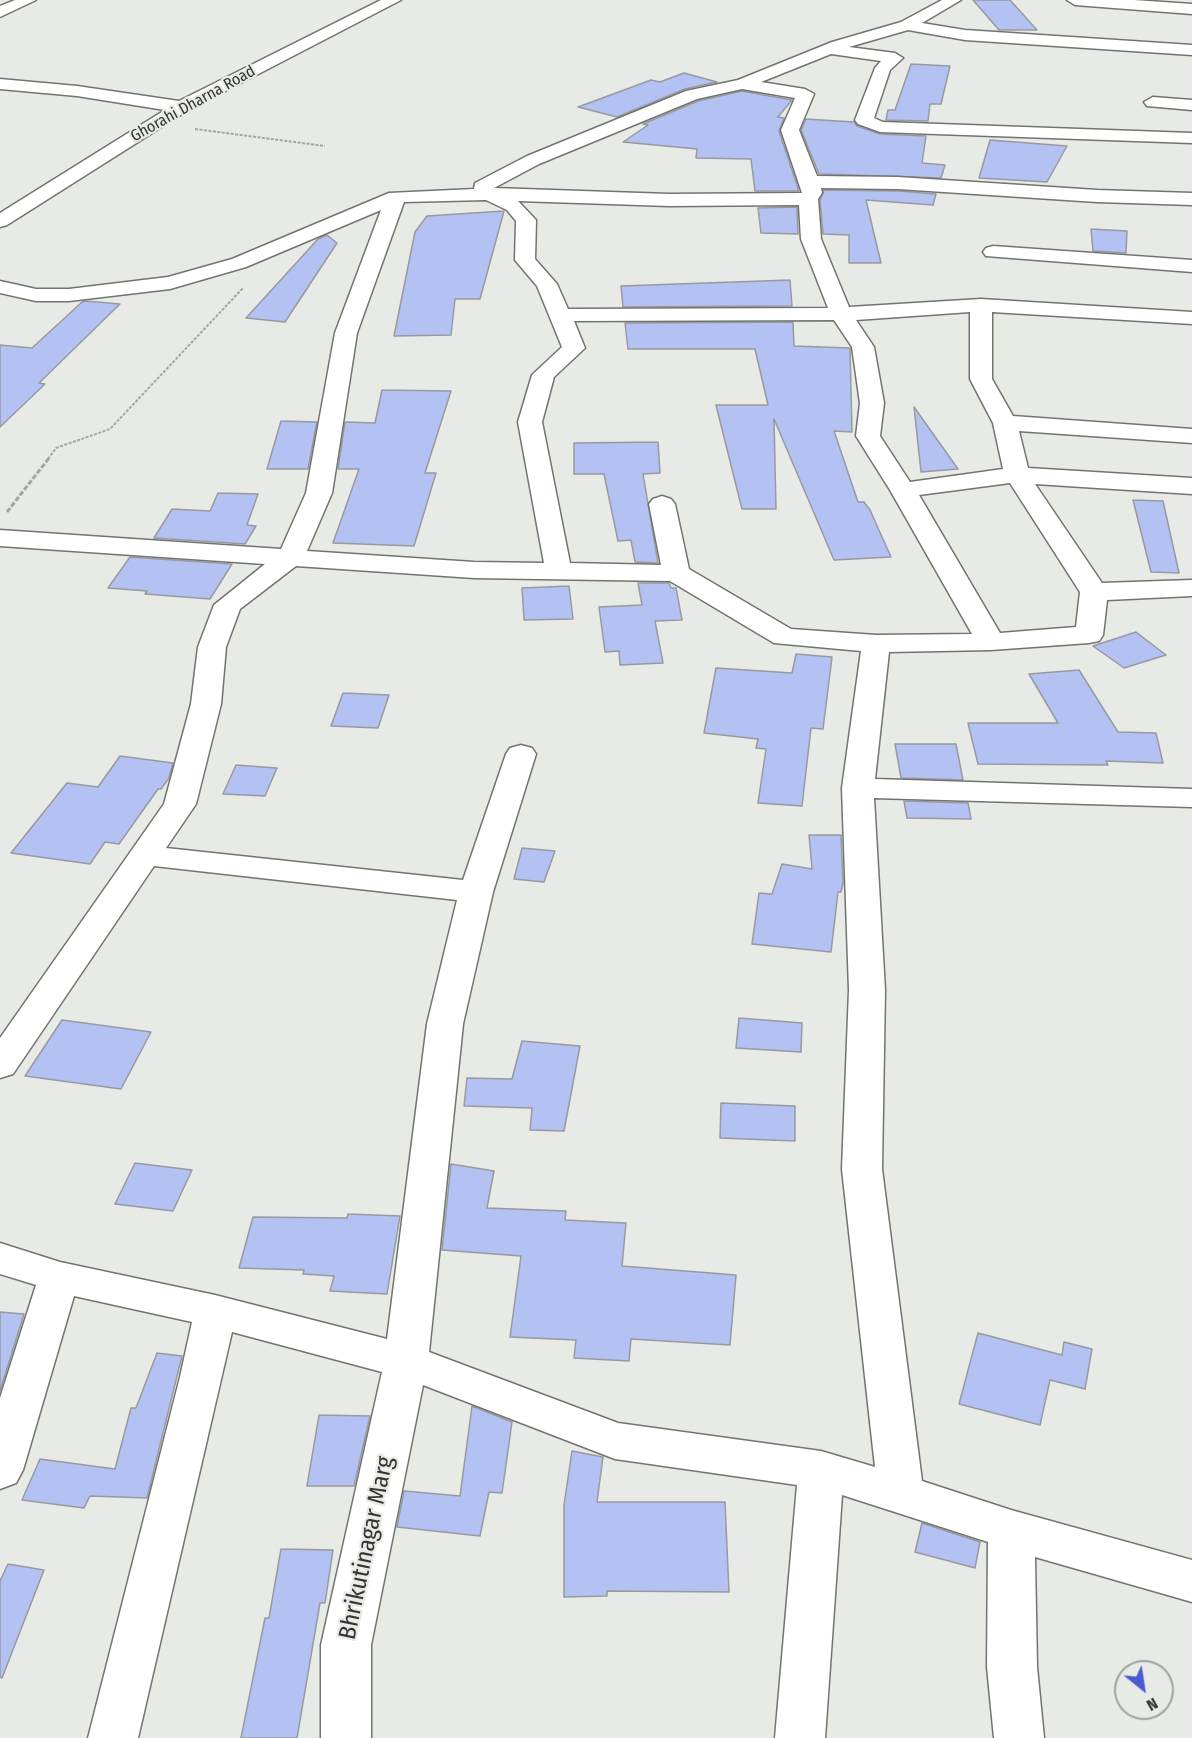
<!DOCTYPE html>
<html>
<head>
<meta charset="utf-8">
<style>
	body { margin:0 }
	#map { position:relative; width:1192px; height:1738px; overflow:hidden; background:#e8eae5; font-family:"Fira Sans Condensed",sans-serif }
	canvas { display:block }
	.north { position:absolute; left:1114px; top:1660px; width:60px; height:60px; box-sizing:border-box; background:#e8eae5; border:2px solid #a0a29e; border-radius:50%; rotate:150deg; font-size:16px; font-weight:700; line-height:24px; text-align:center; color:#343533 }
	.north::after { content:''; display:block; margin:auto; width:21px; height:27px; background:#4a5bd0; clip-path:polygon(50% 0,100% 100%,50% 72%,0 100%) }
</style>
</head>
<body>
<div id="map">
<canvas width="1192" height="1738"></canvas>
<div class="north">N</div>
</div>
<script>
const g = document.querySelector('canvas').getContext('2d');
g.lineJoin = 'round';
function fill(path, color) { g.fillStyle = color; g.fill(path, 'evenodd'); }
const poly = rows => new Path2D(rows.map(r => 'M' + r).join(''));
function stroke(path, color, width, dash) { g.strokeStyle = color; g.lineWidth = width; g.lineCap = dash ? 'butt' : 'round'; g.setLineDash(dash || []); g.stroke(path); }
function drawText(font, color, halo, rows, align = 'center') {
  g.font = font + ' "Fira Sans Condensed",sans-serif'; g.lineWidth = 4.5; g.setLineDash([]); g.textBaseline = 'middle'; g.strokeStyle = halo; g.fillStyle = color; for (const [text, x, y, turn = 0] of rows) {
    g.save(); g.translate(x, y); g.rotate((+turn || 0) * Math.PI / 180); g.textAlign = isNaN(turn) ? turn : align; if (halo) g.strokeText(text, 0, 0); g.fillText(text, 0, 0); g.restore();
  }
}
const building = poly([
	[973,0,1010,0,1037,30,999,30,973,0],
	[911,64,950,66,941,104,930,104,928,121,886,120,888,110,895,110,911,64],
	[684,73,717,82,685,89,617,117,578,107,651,80,660,82,684,73],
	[742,91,792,100,778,117,784,118,779,131,799,191,755,191,751,159,696,158,697,149,623,142,648,125,643,124,698,101,742,91],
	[806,119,854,122,857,126,880,134,926,136,922,163,945,165,941,178,819,174,801,130,806,119],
	[990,140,1067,146,1047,182,979,178,990,140],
	[824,190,898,191,936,194,933,205,866,200,881,263,849,263,849,235,823,234,820,200,824,190],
	[797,207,798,234,761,233,758,208,797,207],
	[504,211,480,299,455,299,451,335,394,336,415,232,427,216,504,211],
	[1091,229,1127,231,1126,253,1093,251,1091,229],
	[327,235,337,243,285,322,246,318,318,239,327,235],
	[790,280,792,306,623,307,621,286,790,280],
	[86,301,120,304,39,383,45,384,0,427,0,345,32,348,82,302,86,301],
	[793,322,794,346,850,348,852,432,834,431,858,502,864,502,870,510,891,557,834,560,774,419,776,509,742,509,716,405,768,405,755,349,628,349,625,323,793,322],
	[382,390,451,391,425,473,436,473,414,546,333,543,359,469,338,469,345,422,375,423,382,390],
	[914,407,958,469,921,472,914,407],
	[281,421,317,422,308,469,267,469,281,421],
	[658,442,660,473,643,474,658,563,635,562,631,540,618,541,604,474,574,474,574,443,658,442],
	[218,493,258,494,247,525,256,526,245,544,154,538,172,509,210,511,218,493],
	[1133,500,1163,501,1179,573,1151,572,1133,500],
	[130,557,232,564,210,599,145,594,147,591,108,588,130,557],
	[638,583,669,583,671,588,676,588,682,620,655,621,663,663,620,665,619,651,605,652,599,607,642,605,638,583],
	[569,586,573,619,524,620,522,588,569,586],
	[1136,632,1166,655,1124,668,1093,646,1136,632],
	[796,654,832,657,823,729,811,728,802,806,758,803,766,749,756,748,758,739,704,733,716,668,792,673,796,654],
	[1079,670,1118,732,1156,733,1163,763,1106,761,1108,765,978,764,968,723,1058,723,1029,674,1079,670],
	[343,693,389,695,378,728,331,726,343,693],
	[895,744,956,744,963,780,901,778,895,744],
	[120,756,173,763,169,778,161,789,158,789,119,844,105,842,90,864,11,853,67,783,98,787,120,756],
	[236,765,277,768,265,796,223,794,236,765],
	[904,801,968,803,971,819,907,818,904,801],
	[809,835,841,835,843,883,841,892,838,892,831,952,752,944,759,893,772,894,782,864,812,869,809,835],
	[522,848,555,851,544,882,514,879,522,848],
	[739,1018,802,1023,801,1052,736,1048,739,1018],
	[62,1020,151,1032,121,1089,25,1076,62,1020],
	[522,1041,580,1046,564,1131,530,1130,532,1108,464,1106,467,1078,512,1079,522,1041],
	[721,1103,795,1106,795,1141,720,1138,721,1103],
	[135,1163,192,1170,173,1211,115,1204,135,1163],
	[451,1164,494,1171,487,1208,566,1211,565,1220,626,1223,622,1266,736,1275,730,1345,631,1339,629,1361,574,1358,576,1340,510,1337,521,1256,442,1250,451,1164],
	[348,1214,400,1216,387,1294,330,1291,334,1276,303,1274,304,1270,239,1268,253,1217,347,1218,348,1214],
	[0,1312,24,1314,0,1391,0,1312],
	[978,1333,1062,1355,1064,1342,1092,1349,1085,1389,1050,1380,1040,1425,959,1404,978,1333],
	[157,1353,182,1356,147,1498,90,1496,84,1508,22,1500,40,1459,115,1469,131,1408,136,1408,157,1353],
	[472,1406,512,1422,502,1493,489,1492,480,1536,397,1527,404,1491,460,1496,472,1406],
	[319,1415,370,1416,354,1486,307,1486,319,1415],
	[572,1451,603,1457,597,1502,725,1502,729,1592,607,1591,607,1596,564,1597,564,1505,572,1451],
	[922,1523,980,1542,975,1568,915,1552,922,1523],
	[281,1549,333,1550,325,1603,320,1603,297,1738,241,1738,265,1618,269,1618,281,1549],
	[8,1564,44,1570,2,1678,0,1677,0,1581,8,1564]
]);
fill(building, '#b3c1f3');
stroke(building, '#989a9f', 1.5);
const street = poly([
	[15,0,36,0,0,17,0,6,15,0],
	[381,0,401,0,187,111,7,225,0,227,0,213,165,110,77,96,0,89,0,79,77,86,179,101,381,0],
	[942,0,961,0,922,23,965,30,1192,45,1192,55,965,40,908,30,849,47,895,53,903,58,890,70,874,118,883,122,1192,133,1192,143,880,132,858,124,855,120,875,68,881,61,831,54,761,82,805,89,814,94,799,130,817,176,898,177,1097,190,1192,193,1192,205,1097,202,898,189,821,188,822,193,818,199,821,239,849,307,981,299,1192,312,1192,324,992,312,992,379,1013,416,1192,429,1192,443,1019,431,1028,468,1192,478,1192,494,1035,484,1102,583,1192,580,1192,596,1107,600,1103,635,1099,641,1089,643,991,650,889,652,875,779,1192,789,1192,807,874,798,885,990,882,1169,922,1481,1011,1510,1192,1560,1192,1602,1035,1557,1037,1667,1044,1738,994,1738,987,1667,988,1542,842,1495,825,1738,775,1738,797,1485,615,1459,423,1385,371,1645,371,1738,321,1738,321,1645,382,1372,232,1332,138,1738,88,1738,180,1377,192,1322,74,1296,23,1470,16,1483,0,1489,0,1398,36,1285,0,1274,0,1243,60,1262,215,1295,387,1339,427,1024,457,900,154,866,13,1074,0,1078,0,1038,164,804,191,704,198,647,214,605,265,564,0,546,0,530,281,549,306,493,335,333,381,210,246,267,170,289,69,301,36,301,0,293,0,281,36,289,69,289,168,277,232,259,389,193,474,189,475,183,527,156,686,91,738,80,832,42,901,22,942,0],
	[742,89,795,98,781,130,802,193,669,194,494,188,539,164,697,99,742,89],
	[486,200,507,210,516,221,515,260,537,286,562,347,532,375,518,422,544,563,474,562,307,551,332,493,357,333,404,202,486,200],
	[518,201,669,206,799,205,801,239,828,308,568,309,557,284,535,259,536,220,518,201],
	[970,312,970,379,993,423,1003,469,910,482,880,436,884,403,874,347,856,320,970,312],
	[834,320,852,347,860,403,856,436,890,490,972,634,876,635,791,629,689,569,675,504,671,499,662,496,653,499,649,504,661,565,570,563,542,422,554,377,585,348,574,321,834,320],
	[1010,483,1080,592,1076,627,1000,633,919,495,1010,483],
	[296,566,474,578,670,581,774,643,861,651,842,788,849,990,842,1169,875,1467,821,1451,618,1423,429,1352,463,1024,493,892,536,754,532,748,521,745,510,748,506,754,463,880,166,848,196,804,221,704,226,647,240,609,296,566],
	[1067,0,1134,0,1192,4,1192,14,1075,5,1067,0],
	[1153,97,1192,100,1192,110,1147,106,1144,102,1153,97],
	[993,246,1192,260,1192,272,986,256,983,252,986,248,993,246]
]);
stroke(street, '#72746f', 3);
stroke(poly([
	[195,129,325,146],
	[48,459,56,448,110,429,243,288]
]), '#a5a6a2', 2, [3, 1.5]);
stroke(poly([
	[7,512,49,458]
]), '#a5a6a2', 3, [5, 2]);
fill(street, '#fff');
drawText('16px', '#343533', '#e8eae5', [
	["Ghorahi Dharna Road",193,104,-29]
]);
drawText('24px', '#343533', '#e8eae5', [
	["Bhrikutinagar Marg",367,1548,-78]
]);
</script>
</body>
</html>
